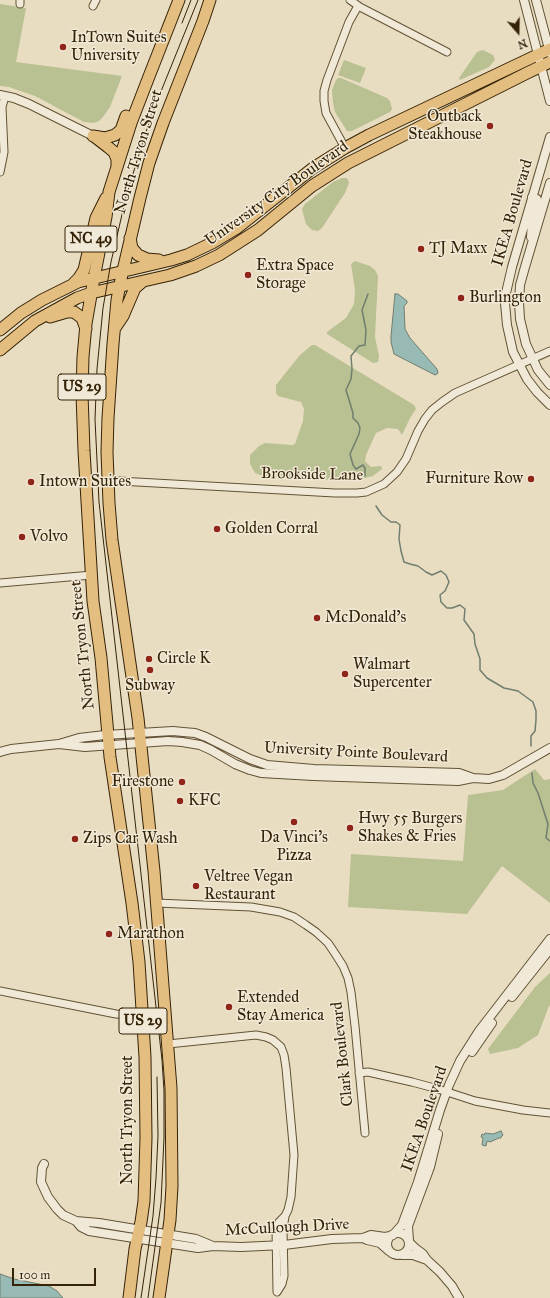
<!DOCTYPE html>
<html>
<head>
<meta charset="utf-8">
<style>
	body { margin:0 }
	#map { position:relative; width:550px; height:1298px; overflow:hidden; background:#e9ddc1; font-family:"IM FELL Great Primer",serif }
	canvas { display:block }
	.north { position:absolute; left:498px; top:12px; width:40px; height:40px; -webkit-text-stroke:3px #f1e9d7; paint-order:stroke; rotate:160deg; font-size:11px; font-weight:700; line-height:16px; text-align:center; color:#352307 }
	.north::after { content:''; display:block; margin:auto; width:14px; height:18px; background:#352307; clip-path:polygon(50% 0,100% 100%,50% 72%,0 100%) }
	.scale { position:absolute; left:12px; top:1268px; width:84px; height:18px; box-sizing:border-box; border:2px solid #352307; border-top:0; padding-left:5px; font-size:12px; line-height:14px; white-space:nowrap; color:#352307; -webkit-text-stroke:3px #f1e9d7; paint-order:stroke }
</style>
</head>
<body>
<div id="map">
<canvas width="550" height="1298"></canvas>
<div class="north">N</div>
<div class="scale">100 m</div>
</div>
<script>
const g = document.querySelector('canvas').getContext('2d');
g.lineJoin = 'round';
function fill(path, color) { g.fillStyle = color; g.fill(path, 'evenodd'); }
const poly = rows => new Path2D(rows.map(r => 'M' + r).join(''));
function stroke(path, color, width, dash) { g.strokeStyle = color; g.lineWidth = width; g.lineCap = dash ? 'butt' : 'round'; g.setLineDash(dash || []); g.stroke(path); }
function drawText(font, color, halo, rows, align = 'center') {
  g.font = font + ' "IM FELL Great Primer",serif'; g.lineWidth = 3; g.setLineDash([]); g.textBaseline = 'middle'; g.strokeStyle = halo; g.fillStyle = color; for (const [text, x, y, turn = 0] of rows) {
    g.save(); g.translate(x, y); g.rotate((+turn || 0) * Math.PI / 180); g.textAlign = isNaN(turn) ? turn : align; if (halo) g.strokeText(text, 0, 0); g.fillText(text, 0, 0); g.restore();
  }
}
fill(poly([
	[0,4,26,8,16,62,122,76,110,107,103,117,99,121,94,123,84,122,35,96,9,87,0,86],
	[483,50,493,55,495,60,489,67,460,80,459,78,477,52],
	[344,60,366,68,360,83,338,75],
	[338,78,341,78,387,98,390,101,392,109,390,112,352,131,347,131,335,112,333,103,332,90,336,80],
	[342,178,347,178,349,183,345,193,322,228,318,231,312,230,306,224,302,209,305,204,333,182],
	[355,261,370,266,375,270,378,276,375,337,379,356,378,362,373,363,327,334,327,332,346,318,354,304,355,290,351,264],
	[312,345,315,345,414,405,416,409,410,418,402,435,398,429,387,428,376,433,366,455,365,461,371,467,381,466,382,469,373,476,353,481,263,476,255,473,250,464,250,455,259,446,265,443,292,445,295,444,303,421,304,409,301,402,278,396,276,393,276,385,300,355],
	[535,769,544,780,550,779,550,903,502,866,467,914,348,907,351,854,463,861,468,795,503,790],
	[550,973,550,1006,549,1006,538,1035,518,1048,490,1054,488,1049,535,987]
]), '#b9c091');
const water = poly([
	[395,294,398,294,407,301,407,303,404,306,405,329,410,338,437,369,438,373,437,374,435,375,394,354,391,342,391,336,395,294],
	[501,1131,503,1135,501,1137,501,1138,499,1138,490,1142,487,1141,486,1146,482,1145,483,1138,481,1137,482,1134,484,1135,485,1133,493,1134,501,1131],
	[0,1274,14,1279,49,1286,57,1291,63,1298,0,1298,0,1274]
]);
fill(water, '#97bbb4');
stroke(water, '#707e6f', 1);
stroke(poly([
	[365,476,365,468,363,465,356,469,353,465,350,454,359,434,360,428,358,423,353,418,353,413,346,390,351,379,352,369,351,356,359,346,365,345,366,330,362,310,368,294],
	[376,506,382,515,391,522,396,522,400,525,399,539,401,551,404,562,410,564,418,566,426,572,432,575,441,571,446,575,449,582,445,591,440,595,441,602,447,608,452,608,460,605,465,609,464,620,474,634,475,644,480,659,480,670,487,678,504,688,518,691,533,702,536,711,536,720,535,731,531,736,531,746],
	[532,773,533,783,538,793,548,824,546,838,550,841]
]), '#707e6f', 1.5);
const minor = poly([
	[20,0,20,4],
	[350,0,360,7,447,52],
	[93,6,96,0],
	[345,148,326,113,324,101,324,91,327,80,349,22,358,6],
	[0,172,4,152,2,107,5,96],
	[108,481,119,481,335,493,357,493,366,492,384,484,397,472,406,459,418,431,425,419,432,410,442,402,455,393,550,351],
	[0,583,92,575],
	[156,903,251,907,280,912,294,917,306,925,316,932,328,943,336,955,343,966,348,978,351,992,355,1026,365,1133],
	[0,991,116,1014,130,1015,143,1014],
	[168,1044,256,1035,266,1037,273,1040,281,1047,284,1055,286,1068,294,1155,291,1197,288,1210,285,1216],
	[359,1073,368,1072,412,1082,438,1089,475,1101,523,1110,550,1113],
	[285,1216,283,1230,284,1276,282,1284,277,1292,276,1228,279,1222,285,1216]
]);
const tertiary = poly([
	[524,0,550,101],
	[536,0,550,53],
	[0,95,14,98,29,104,93,136],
	[550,137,512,267,506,293,505,303,507,325,513,352,527,379,537,392,550,405],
	[550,183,525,267,520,285,519,302,520,319,526,344,538,370,550,385],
	[531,237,532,221,537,202,537,199,532,197],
	[59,744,85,747,168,741,182,742,200,745,211,750,235,764,250,770,261,773,313,776,458,781,473,778,489,779,503,775,550,748],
	[0,752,11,749,59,744,79,738,105,735,173,731,183,732,195,733,206,737,250,759,267,765,314,769,459,773,473,778],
	[512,997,550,949],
	[472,1052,492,1023],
	[44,1164,42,1168,41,1182,48,1197,57,1209,63,1215,76,1221,81,1227,89,1231,198,1248,213,1246,241,1247,284,1245,332,1239,363,1238,371,1235,385,1237,390,1236],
	[76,1221,99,1223,196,1239,213,1246],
	'387 1244a11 11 0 1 1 22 0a11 11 0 1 1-22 0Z',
	[393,1235,402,1225,418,1182,440,1110,449,1085,460,1061,479,1031,550,939],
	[363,1238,367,1240,380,1243,389,1251],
	[409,1240,408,1226,430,1167,438,1134],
	[409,1242,415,1248,423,1254,427,1260,440,1272,452,1286,459,1298],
	[402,1255,413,1255,427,1260]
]);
const primary = poly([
	[93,136,105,138,115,135,121,130,126,116],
	[95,137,108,147,114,152,117,159,117,166],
	[130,238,132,248,138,255,147,259,159,260],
	[74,283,79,278,84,270,96,218,106,198],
	[50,317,67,312,74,312,82,318,86,329],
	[115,328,123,316,135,288,142,282],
	[0,330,21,313,42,300,78,282,171,260,187,255,212,243,237,228,313,168,345,148,369,135,550,49],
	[0,350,35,321,77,298,91,293,170,275,196,266,219,255,258,230,312,186,348,163,527,73,550,62],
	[129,1298,135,1249,141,1222,144,1201,146,1138,145,1057,139,962,132,903,110,757,101,658,93,601,84,451,82,394,83,357,86,324,94,278,106,217,109,192,131,123,148,79,179,0],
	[159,1298,170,1220,172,1186,171,1088,154,871,138,718,112,540,109,503,107,452,108,418,113,344,117,300,121,279,140,198,149,163,163,123,203,21,210,0]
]);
stroke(minor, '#625236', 9);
stroke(tertiary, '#625236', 10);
stroke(primary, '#352307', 13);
stroke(minor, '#f1e9d7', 7);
stroke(tertiary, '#f1e9d7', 8);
stroke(primary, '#e4be80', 11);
stroke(poly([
	[182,23,191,0],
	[141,1298,153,1216,156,1178,158,1136,157,1077],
	[148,1298,161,1203,164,1138,164,1091,162,1060,99,502,95,419,97,369,103,308,111,262,127,193,151,116,198,0]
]), '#352307', 1);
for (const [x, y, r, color] of [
	[63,47,4,"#8f2418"],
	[490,126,4,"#8f2418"],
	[421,249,4,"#8f2418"],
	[248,275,4,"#8f2418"],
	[461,298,4,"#8f2418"],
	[531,479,4,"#8f2418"],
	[31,482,4,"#8f2418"],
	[217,529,4,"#8f2418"],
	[22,537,4,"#8f2418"],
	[317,618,4,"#8f2418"],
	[149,659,4,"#8f2418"],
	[150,670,4,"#8f2418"],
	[345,674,4,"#8f2418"],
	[182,782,4,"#8f2418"],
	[180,801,4,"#8f2418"],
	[294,822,4,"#8f2418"],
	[350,828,4,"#8f2418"],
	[75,839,4,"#8f2418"],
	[196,886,4,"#8f2418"],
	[109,934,4,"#8f2418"],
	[229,1007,4,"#8f2418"]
]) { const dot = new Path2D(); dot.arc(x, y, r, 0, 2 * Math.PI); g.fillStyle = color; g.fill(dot); stroke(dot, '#f1e9d7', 1.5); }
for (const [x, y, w] of [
	[91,239,52],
	[82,387,48],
	[143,1021,48]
]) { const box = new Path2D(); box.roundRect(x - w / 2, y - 13, w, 26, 3); g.fillStyle = '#f1e9d7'; g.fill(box); stroke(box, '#352307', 1); }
drawText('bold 15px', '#352307', null, [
	["NC 49",91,239],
	["US 29",82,387],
	["US 29",143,1021]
]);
drawText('16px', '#352307', '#f1e9d7', [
	["InTown Suites",71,38],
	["University",71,56],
	["Outback",482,117,"right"],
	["Steakhouse",482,135,"right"],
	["TJ Maxx",429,249],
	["Extra Space",256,266],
	["Storage",256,284],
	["Burlington",469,298],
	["Furniture Row",523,479,"right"],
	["Intown Suites",39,482],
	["Golden Corral",225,529],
	["Volvo",30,537],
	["McDonald's",325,618],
	["Circle K",157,659],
	["Walmart",353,665],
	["Supercenter",353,683],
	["Subway",150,686,"center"],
	["Firestone",174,782,"right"],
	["KFC",188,801],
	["Hwy 55 Burgers",358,819],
	["Shakes & Fries",358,837],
	["Da Vinci's",294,838,"center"],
	["Pizza",294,856,"center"],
	["Zips Car Wash",83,839],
	["Veltree Vegan",204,877],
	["Restaurant",204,895],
	["Marathon",117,934],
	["Extended",237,998],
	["Stay America",237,1016]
], 'left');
drawText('16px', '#352307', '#f1e9d7', [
	["North Tryon Street",139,152,-73],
	["University City Boulevard",277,194,-35],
	["IKEA Boulevard",513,213,-74],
	["Brookside Lane",312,475,1],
	["North Tryon Street",83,645,-96],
	["University Pointe Boulevard",356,753,3],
	["Clark Boulevard",343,1054,-96],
	["IKEA Boulevard",425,1119,-71],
	["North Tryon Street",128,1120,-90],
	["McCullough Drive",287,1228,-3]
]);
</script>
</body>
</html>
